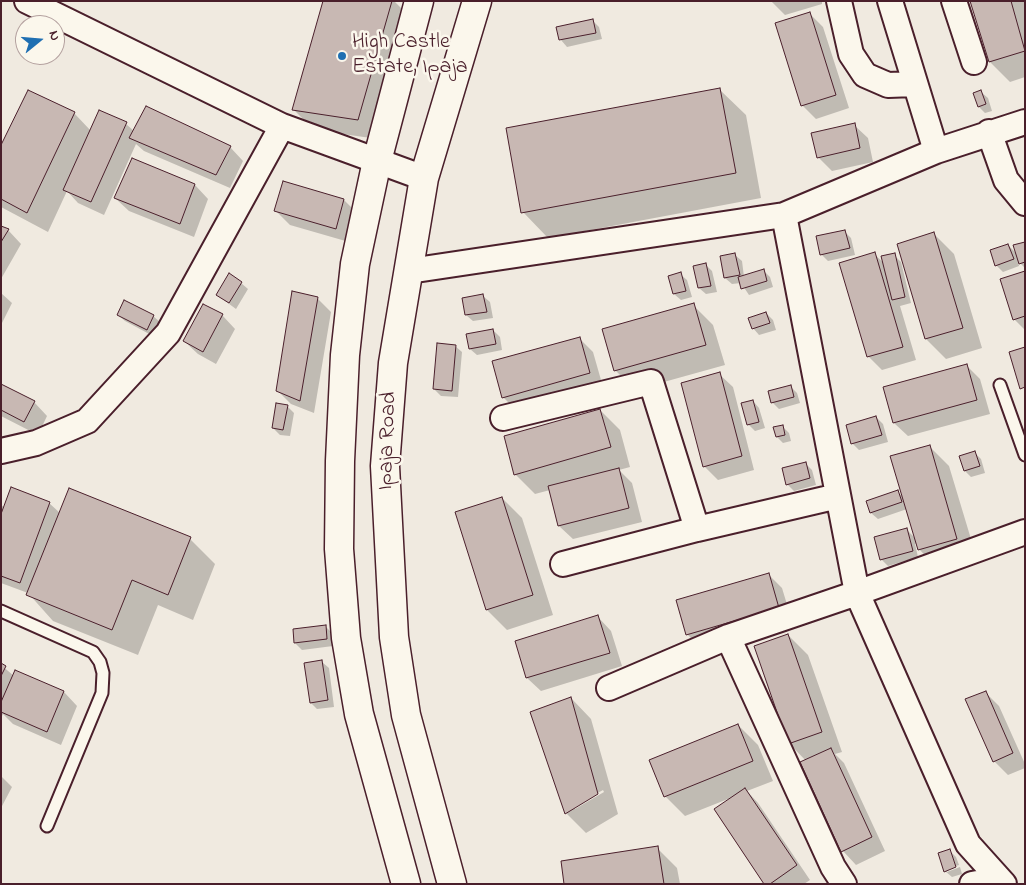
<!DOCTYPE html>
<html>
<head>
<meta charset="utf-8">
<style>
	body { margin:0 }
	#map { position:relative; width:1026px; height:885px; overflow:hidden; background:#f0eae0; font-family:"Indie Flower",sans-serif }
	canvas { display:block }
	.frame { position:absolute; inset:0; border:2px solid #4a1f2b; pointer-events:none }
	.north { position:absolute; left:15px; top:15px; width:50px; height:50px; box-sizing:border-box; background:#fbf7ec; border:1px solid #b4a19f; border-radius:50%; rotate:73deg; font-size:14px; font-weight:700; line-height:20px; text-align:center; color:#4a1f2b }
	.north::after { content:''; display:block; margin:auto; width:18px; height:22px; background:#1f6fb2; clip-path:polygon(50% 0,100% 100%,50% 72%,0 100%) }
</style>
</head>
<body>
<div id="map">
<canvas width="1026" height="885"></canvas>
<div class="frame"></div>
<div class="north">N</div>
</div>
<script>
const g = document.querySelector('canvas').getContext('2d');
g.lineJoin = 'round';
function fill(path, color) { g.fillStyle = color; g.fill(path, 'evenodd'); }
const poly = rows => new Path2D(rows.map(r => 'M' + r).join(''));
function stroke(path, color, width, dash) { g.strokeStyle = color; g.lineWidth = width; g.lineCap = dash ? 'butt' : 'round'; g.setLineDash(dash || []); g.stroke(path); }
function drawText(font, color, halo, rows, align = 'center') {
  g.font = font + ' "Indie Flower",sans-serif'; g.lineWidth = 5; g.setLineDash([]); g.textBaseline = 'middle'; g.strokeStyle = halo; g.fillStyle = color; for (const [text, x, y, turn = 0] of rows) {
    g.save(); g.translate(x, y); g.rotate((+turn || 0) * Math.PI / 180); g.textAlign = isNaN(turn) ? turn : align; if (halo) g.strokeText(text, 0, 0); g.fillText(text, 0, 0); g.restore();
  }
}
fill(poly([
	[324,1,394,1,412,19,378,139,314,130,294,110],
	[771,1,822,1,822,4,785,15],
	[972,1,1024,1,1025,77,1010,82,990,62],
	[809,13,823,27,849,108,816,119,802,105],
	[592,20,599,27,602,39,567,47,561,40,558,27],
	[720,90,746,115,761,198,548,238,523,212],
	[981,92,988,98,992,111,985,113,979,107],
	[74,113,91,131,126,124,134,131,230,147,243,161,230,188,144,151,136,144,104,215,78,203,67,191,48,232,1,207,1,147],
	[854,125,868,138,873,162,832,171,818,157],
	[132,159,195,185,208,199,194,237,129,211,115,198],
	[344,200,357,213,349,242,290,225,276,211],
	[1,228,8,230,21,244,1,279],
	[844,231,851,238,855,255,828,261,821,254],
	[934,234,954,254,982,348,946,359,926,339,898,245],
	[1025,243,1025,268,1018,261,1019,266,1003,272,996,265,1008,245,1017,254],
	[874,254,885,264,894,255,901,262,911,303,900,306,916,360,882,370,868,356],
	[735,255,742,261,744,277,764,271,770,277,773,287,749,295,741,283,732,284,725,278],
	[706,265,712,271,717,292,706,294,699,288,694,267],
	[1025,273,1025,330,1014,319],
	[680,274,687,280,692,297,681,300,674,294],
	[241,283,248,289,236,309,217,295],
	[1,293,12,303,1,325],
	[483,296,490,302,493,318,473,321,466,315],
	[318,299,331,312,314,413,291,404,277,390],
	[693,305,713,325,725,365,635,390,615,370],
	[766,313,773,320,776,330,759,335,753,328],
	[118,315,153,316,160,322,153,336,125,321],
	[222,315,235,329,216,364,198,354,184,341],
	[493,330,500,337,502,350,477,355,470,349],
	[579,338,593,352,603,387,517,411,503,397],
	[455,346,462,352,458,397,441,396,434,389],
	[966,365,980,379,990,414,908,436,894,423,885,388],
	[719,374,733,387,754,470,718,480,704,466],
	[1,385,34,402,47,416,38,435,1,416],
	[790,386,797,393,800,403,779,409,772,402],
	[753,401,759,408,765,428,755,431,748,424],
	[287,406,294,413,290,436,280,435,273,428],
	[600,410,620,430,630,467,619,470,632,483,642,522,573,539,559,526,550,490,535,494,515,474],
	[876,417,883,424,888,442,859,450,852,443],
	[782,426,789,433,791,441,783,443,777,437],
	[929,446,949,466,977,559,939,570,919,549,917,543,915,544,918,557,888,566,881,559,906,529,916,539,907,509,878,519,871,513,868,502,898,492,904,498],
	[975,453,981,459,985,473,971,477,965,471],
	[805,463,812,470,816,485,794,491,787,484],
	[502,498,522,518,553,615,507,630,487,610],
	[49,503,60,513,190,539,215,564,193,620,158,605,138,655,53,621,28,593,1,583,1,505,5,508],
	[768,574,782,588,792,621,701,648,687,634],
	[598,617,611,631,622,666,541,691,527,678,516,642],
	[325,626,332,633,333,646,302,650,295,643,294,630],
	[788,635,808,655,842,752,835,754,844,763,885,851,856,865,843,851,806,761,789,743],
	[322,662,329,668,334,707,317,709,311,703],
	[1,665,14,676,16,672,64,692,77,706,61,745,13,724,3,714,1,718],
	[985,692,999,706,1025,764,1025,768,1008,775,994,761],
	[571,698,591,719,618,814,586,833,566,813],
	[603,790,604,792,575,809,575,806],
	[738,725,758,745,773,781,747,791,758,803,810,880,804,884,766,884,728,799,685,816,665,796],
	[1,776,12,787,1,808],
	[657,848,677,868,680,884,566,884],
	[949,850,956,857,959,865,947,869,947,872,960,867,962,874,952,877,945,871]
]), '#0003');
const building = poly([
	[323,1,392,1,358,120,292,110,323,1],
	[970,1,1011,1,1025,51,989,62,970,1],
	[810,12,836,95,801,106,775,23,810,12],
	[593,19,596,33,559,40,556,27,593,19],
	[720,88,736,173,521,213,506,128,720,88],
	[28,90,75,112,27,213,1,199,1,145,28,90],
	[981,90,986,104,978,107,973,93,981,90],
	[146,106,231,146,216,175,129,138,146,106],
	[99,110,127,122,91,202,63,190,99,110],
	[855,123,860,148,817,158,811,133,855,123],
	[132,158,195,184,180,224,114,198,132,158],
	[283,181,344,199,336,229,274,211,283,181],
	[1,226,9,229,1,242,1,226],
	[845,230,850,248,820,255,816,236,845,230],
	[934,232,963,328,925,339,897,244,934,232],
	[1025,242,1025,262,1019,264,1013,245,1025,242],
	[1008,244,1014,259,995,266,990,250,1008,244],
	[875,252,903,347,867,357,839,263,875,252],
	[735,253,740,275,724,278,720,256,735,253],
	[895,253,905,297,892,300,881,256,895,253],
	[706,263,711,286,698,288,693,266,706,263],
	[764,269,767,281,741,289,738,277,764,269],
	[1025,271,1025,316,1013,320,1000,279,1025,271],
	[681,272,686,291,673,294,668,276,681,272],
	[229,273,242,282,229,303,216,295,229,273],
	[292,291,318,297,300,401,276,391,292,291],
	[483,294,487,312,465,315,462,298,483,294],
	[124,300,154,315,147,330,117,315,124,300],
	[694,303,706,345,614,371,602,329,694,303],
	[203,304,223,314,203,352,183,341,203,304],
	[766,312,770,323,752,329,748,318,766,312],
	[493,329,496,344,469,349,466,334,493,329],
	[580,337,590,373,502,398,492,361,580,337],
	[437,343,456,345,452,391,433,389,437,343],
	[1025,347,1025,387,1020,389,1009,352,1025,347],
	[967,364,977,400,893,423,883,387,967,364],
	[720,372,742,456,703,467,681,383,720,372],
	[1,384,35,401,24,422,1,410,1,384],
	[791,385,794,397,771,403,768,391,791,385],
	[753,400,759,422,747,425,741,403,753,400],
	[276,403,288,405,283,430,272,428,276,403],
	[600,409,611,447,514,475,504,436,600,409],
	[876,416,882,435,851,444,846,425,876,416],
	[783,425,785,435,776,437,773,427,783,425],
	[930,445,957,539,918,550,890,456,930,445],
	[975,451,980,466,964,471,959,456,975,451],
	[806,462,810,478,786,485,782,468,806,462],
	[619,468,629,508,558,526,548,486,619,468],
	[11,487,50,502,20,583,1,576,1,514,11,487],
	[69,488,191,537,168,595,132,580,112,630,26,595,69,488],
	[898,490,902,502,870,513,866,501,898,490],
	[502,497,533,595,486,610,455,512,502,497],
	[907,528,913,551,880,560,874,537,907,528],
	[769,573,779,608,686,635,676,600,769,573],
	[598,615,610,653,526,678,515,641,598,615],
	[326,625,327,639,294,643,293,629,326,625],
	[788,634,822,732,788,744,754,646,788,634],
	[322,660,328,700,310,703,304,663,322,660],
	[1,663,6,666,1,676,1,663],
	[15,670,64,691,47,732,1,712,1,702,15,670],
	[986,691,1013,753,993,762,965,699,986,691],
	[571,697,598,794,565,814,530,712,571,697],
	[738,724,753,761,664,797,649,760,738,724],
	[831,748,872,837,841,852,800,762,831,748],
	[745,788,797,865,770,884,764,884,714,809,745,788],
	[658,846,664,884,564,884,561,861,658,846],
	[950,849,956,867,944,872,938,853,950,849]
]);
fill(building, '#c8b8b3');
stroke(building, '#4a1f2b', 1);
const lane = poly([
	[1000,385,1025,455],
	[1,611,93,652,100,662,103,673,102,693,47,826]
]);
const street = poly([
	[27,1,282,126,424,178],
	[839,1,851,54,865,75,888,85,915,84],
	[890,1,936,151],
	[954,1,974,62],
	[989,132,1006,180,1025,203],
	[784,215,857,593,968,844,1004,884],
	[409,271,784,215,936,151,1025,122],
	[503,418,651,382,697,529],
	[1,451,36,443,87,421,168,333,282,126],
	[563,564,697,529,838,496],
	[728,637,833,867,844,884],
	[609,688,728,637,857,593,1025,532],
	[972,884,999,879]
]);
const secondary = poly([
	[406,884,359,714,346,638,339,549,340,461,345,355,355,264,377,161,419,1],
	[452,884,406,715,394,637,385,466,393,363,424,178,477,1]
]);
stroke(lane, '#4a1f2b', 15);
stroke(street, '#4a1f2b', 28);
stroke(secondary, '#4a1f2b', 31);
stroke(lane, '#fbf7ec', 11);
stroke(street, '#fbf7ec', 24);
stroke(secondary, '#fbf7ec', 28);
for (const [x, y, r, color] of [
	[342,56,5,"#1f6fb2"]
]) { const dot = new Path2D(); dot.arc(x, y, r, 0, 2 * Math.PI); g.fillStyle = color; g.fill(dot); stroke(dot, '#fbf7ec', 2); }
drawText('22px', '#4a1f2b', '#fbf7ec', [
	["High Castle",352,43],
	["Estate, Ipaja",352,68]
], 'left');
drawText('22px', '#4a1f2b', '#fbf7ec', [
	["Ipaja Road",389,441,-88]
]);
</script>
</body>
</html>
